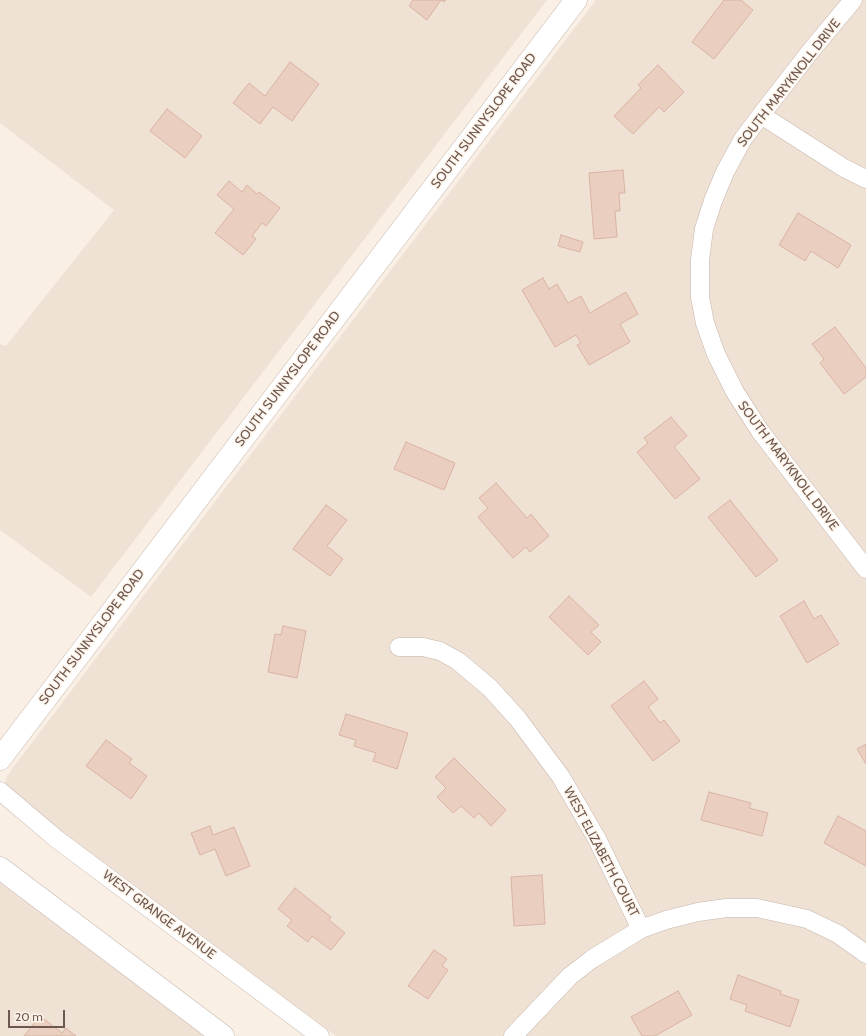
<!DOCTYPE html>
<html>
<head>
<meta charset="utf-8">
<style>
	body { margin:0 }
	#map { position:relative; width:866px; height:1036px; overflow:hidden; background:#f9efe5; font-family:Cabin,sans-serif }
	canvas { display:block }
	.scale { position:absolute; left:8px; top:1010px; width:57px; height:18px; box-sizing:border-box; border:2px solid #6e574e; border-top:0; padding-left:5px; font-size:12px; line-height:14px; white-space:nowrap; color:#6e574e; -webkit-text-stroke:3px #fcf4ea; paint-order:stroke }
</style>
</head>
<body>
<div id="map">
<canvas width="866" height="1036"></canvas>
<div class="scale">20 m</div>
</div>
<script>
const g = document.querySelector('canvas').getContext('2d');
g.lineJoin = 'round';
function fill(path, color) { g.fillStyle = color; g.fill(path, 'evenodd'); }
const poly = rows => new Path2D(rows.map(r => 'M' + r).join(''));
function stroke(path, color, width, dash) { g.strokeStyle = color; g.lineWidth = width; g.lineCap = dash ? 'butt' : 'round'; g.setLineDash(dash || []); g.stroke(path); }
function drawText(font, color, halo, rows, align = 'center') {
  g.font = font + ' Cabin,sans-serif'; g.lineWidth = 3; g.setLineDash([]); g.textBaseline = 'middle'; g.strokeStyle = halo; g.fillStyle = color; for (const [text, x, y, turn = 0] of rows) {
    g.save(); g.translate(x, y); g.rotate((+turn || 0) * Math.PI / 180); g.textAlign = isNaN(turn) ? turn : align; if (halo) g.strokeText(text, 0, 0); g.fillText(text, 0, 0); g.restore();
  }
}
fill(poly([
	[0,0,547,0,91,597,0,530,0,344,6,346,114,210,0,123],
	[596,0,866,0,866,1036,336,1036,14,800,5,789,6,778,15,765],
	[0,883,206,1036,0,1036]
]), '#efe1d4');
const building = poly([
	[413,0,446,0,444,2,441,0,427,20,409,6,413,0],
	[724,0,741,0,753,10,714,59,692,42,724,0],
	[290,62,319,84,292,121,273,107,260,124,233,103,249,83,265,96,290,62],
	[658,65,684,92,664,112,659,107,633,134,614,116,641,88,638,85,658,65],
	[167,109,202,136,185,158,150,131,167,109],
	[623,170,625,193,619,193,620,211,615,211,617,237,594,239,589,173,623,170],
	[229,181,242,192,247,185,257,194,259,192,280,208,266,226,262,223,252,236,256,239,243,255,215,233,234,209,217,195,229,181],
	[798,213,851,245,838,268,811,251,805,261,779,245,798,213],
	[561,235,583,242,580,252,558,246,561,235],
	[543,278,549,289,557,284,568,303,581,296,590,313,626,292,638,314,620,324,630,342,589,365,577,345,581,343,576,335,555,347,522,290,543,278],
	[835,327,866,368,866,377,844,394,820,363,824,359,812,344,835,327],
	[671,417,687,436,674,447,700,479,675,499,637,452,648,443,644,438,671,417],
	[406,442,455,463,444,490,394,469,406,442],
	[496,483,527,518,531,514,549,536,530,552,526,547,513,558,478,517,488,508,479,498,496,483],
	[730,500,778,560,756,577,708,517,730,500],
	[326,505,347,520,327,546,343,559,330,576,293,549,326,505],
	[569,596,599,625,591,632,601,642,588,655,549,617,569,596],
	[804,601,814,619,821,615,839,644,807,663,780,616,804,601],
	[283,626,306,631,297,678,268,672,275,634,281,635,283,626],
	[644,681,658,699,648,707,660,723,664,720,680,741,653,761,611,706,644,681],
	[346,714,408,733,397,769,373,761,376,753,354,746,356,740,339,735,346,714],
	[106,740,132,759,129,763,147,776,131,799,86,766,106,740],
	[866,744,866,764,857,749,866,744],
	[454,758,506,810,491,826,479,813,474,818,461,806,453,813,437,797,446,788,435,777,454,758],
	[709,792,751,803,749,808,768,813,762,836,701,820,709,792],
	[838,816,866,831,866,866,824,843,838,816],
	[210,826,213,835,234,827,250,866,226,876,215,849,200,855,191,833,210,826],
	[542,875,545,924,514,926,511,877,542,875],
	[295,888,331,917,329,920,345,933,331,950,312,936,308,942,287,926,292,920,278,909,295,888],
	[434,950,447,959,442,966,448,970,428,999,408,986,434,950],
	[738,975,781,991,780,994,799,1000,790,1027,745,1011,747,1005,730,999,738,975],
	[678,991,692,1015,655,1036,642,1036,631,1017,678,991],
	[40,1016,62,1033,66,1028,76,1036,24,1036,40,1016]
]);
fill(building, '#eacec0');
stroke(building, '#dbb4a3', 1);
const minor = poly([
	[853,0,809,53,761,115,743,139,725,172,713,201,704,229,700,260,700,297,705,323,716,354,735,392,760,431,866,569],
	[761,115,844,168,866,179],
	[399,647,423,647,440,651,458,661,490,688,518,719,561,777,597,839,641,929],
	[0,791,58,840,320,1036],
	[513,1036,570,976,592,959,641,929,666,920,698,912,726,908,757,908,807,919,838,934,866,954]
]);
const tertiary = poly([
	[0,759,576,0],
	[0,868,223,1036]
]);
stroke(minor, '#c8b7ad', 19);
stroke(tertiary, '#c8b7ad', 23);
stroke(minor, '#fff', 18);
stroke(tertiary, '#fff', 22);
drawText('13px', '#6e574e', '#fcf4ea', [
	["SOUTH MARYKNOLL DRIVE",789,83,-52],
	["SOUTH SUNNYSLOPE ROAD",484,121,-53],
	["SOUTH SUNNYSLOPE ROAD",288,379,-53],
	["SOUTH MARYKNOLL DRIVE",788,466,53],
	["SOUTH SUNNYSLOPE ROAD",92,637,-53],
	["WEST ELIZABETH COURT",601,852,62],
	["WEST GRANGE AVENUE",159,915,37]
]);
</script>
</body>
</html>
